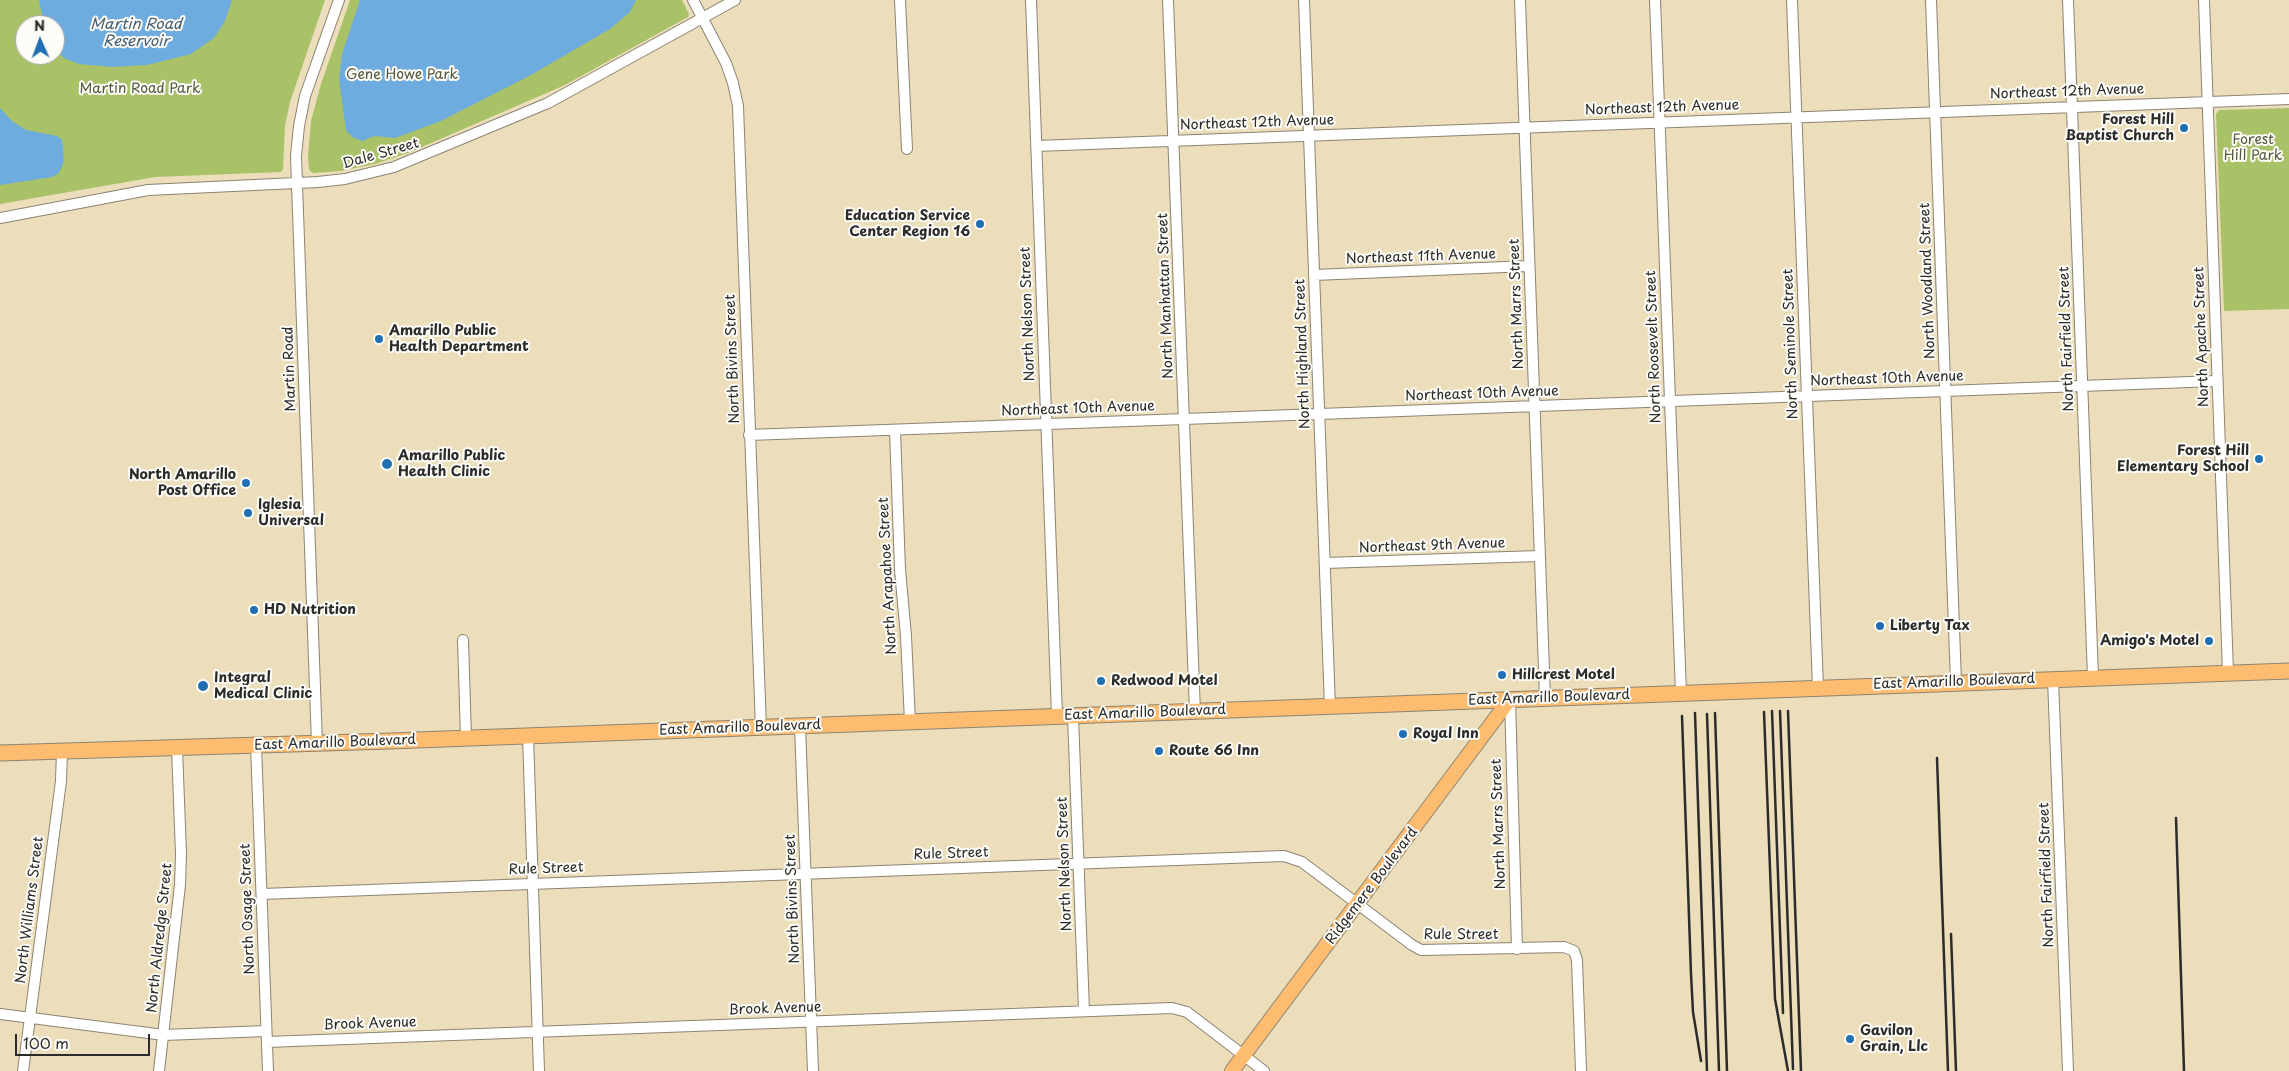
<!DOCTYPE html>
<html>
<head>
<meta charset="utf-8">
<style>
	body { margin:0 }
	#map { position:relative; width:2289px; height:1071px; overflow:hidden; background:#ecdeba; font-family:"Playpen Sans",sans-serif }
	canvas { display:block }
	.north { position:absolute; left:15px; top:15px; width:50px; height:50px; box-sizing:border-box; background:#fdfcf7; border:1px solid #a9a8a5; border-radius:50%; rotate:358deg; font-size:14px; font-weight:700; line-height:20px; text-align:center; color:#2b2b2b }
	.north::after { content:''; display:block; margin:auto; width:18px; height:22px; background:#1f6fb2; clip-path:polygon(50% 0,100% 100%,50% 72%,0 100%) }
	.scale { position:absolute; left:15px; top:1034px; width:135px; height:22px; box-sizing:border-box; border:2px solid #2b2b2b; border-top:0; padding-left:6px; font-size:15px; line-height:18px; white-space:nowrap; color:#2b2b2b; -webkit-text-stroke:4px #fdfcf7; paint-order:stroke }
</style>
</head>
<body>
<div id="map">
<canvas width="2289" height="1071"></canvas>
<div class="north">N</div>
<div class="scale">100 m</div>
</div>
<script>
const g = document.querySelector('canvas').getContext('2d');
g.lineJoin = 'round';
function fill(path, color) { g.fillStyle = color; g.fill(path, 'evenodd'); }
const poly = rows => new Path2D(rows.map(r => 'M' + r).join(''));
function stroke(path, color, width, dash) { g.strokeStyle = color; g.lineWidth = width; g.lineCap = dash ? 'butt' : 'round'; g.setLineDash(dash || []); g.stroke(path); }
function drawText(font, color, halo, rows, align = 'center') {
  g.font = font + ' "Playpen Sans",sans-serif'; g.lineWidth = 4; g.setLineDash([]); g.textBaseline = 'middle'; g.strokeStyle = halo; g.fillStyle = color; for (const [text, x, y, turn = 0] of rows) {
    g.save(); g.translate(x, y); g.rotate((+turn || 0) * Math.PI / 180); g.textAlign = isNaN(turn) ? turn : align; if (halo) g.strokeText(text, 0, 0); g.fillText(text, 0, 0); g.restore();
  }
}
fill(poly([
	[0,0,325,0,290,102,285,126,283,169,281,172,155,177,0,204],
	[25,25,55,25,55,55,25,55],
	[350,0,682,0,689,14,688,17,565,85,408,153,375,164,341,171,313,173,309,170,308,156,311,121,321,84],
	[2289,108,2289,309,2224,311,2216,114,2219,110]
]), '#a9c268');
fill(poly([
	[39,0,232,0,225,21,214,38,191,54,147,65,112,67,79,64,64,58,55,49,55,25,44,25],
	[360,0,636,0,630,12,610,29,531,75,441,121,395,138,374,136,363,141,354,138,346,131,339,79,342,54],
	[0,108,12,121,26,130,57,136,62,140,64,161,59,173,52,177,0,185]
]), '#6eabdf');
const minor = poly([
	[693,0,726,63,733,83,738,106,761,728],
	[900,0,907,149],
	[1031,0,1057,716],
	[1168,0,1195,712],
	[1304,0,1330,707],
	[1520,0,1545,698],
	[1655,0,1681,693],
	[1792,0,1818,688],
	[1931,0,1956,682],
	[2068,0,2093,677],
	[2204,0,2228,672],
	[1036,146,2289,99],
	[0,218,148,190,318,182,345,179,394,167,548,103,735,0],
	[1314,275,1529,266],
	[895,430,900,570,906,636,910,722],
	[749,435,2217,381],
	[1325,563,1539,556],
	[463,640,466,738],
	[2053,679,2068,1071],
	[1510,699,1517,949],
	[1073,716,1084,1011],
	[800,726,813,1071],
	[528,736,539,1071],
	[317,744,296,156,299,126,305,96,339,0],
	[256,745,268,1071],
	[262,894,1284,856,1302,862,1412,945,1421,950,1564,947,1574,951,1577,960,1581,1071],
	[0,1014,164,1035,266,1031],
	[267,1042,1172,1008,1187,1012,1264,1071],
	[23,1071,61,781,62,751],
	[159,1071,180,885,181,854,177,748]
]);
const major = poly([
	[1232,1071,1510,699]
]);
const highway = poly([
	[0,753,390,741,2289,671]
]);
stroke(minor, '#8c8472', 12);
stroke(major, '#8c8472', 16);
stroke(highway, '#8c8472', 17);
stroke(minor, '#fff', 10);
stroke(major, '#febc70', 14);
stroke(highway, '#febc70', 15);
stroke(poly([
	[1772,711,1783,1013],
	[1780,711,1793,1069],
	[1788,711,1801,1071],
	[1764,712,1775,999,1788,1071],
	[1695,713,1707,1071],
	[1715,713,1727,1071],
	[1707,714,1719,1071],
	[1682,716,1691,974,1693,1012,1701,1061],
	[1937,758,1948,1071],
	[2176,818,2184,1071],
	[1951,934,1956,1071]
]), '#2b2b2b', 2.5);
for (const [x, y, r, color] of [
	[2184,128,5,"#1f6fb2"],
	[980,224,5,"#1f6fb2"],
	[379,339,5,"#1f6fb2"],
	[2259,459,5,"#1f6fb2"],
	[387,464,6,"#1f6fb2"],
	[246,483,5,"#1f6fb2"],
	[248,513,5,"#1f6fb2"],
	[254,610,5,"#1f6fb2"],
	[1880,626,5,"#1f6fb2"],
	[2209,641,5,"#1f6fb2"],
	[1502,675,5,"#1f6fb2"],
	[1101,681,5,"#1f6fb2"],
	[203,686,6,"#1f6fb2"],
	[1403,734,5,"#1f6fb2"],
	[1159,751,5,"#1f6fb2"],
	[1850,1039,5,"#1f6fb2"]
]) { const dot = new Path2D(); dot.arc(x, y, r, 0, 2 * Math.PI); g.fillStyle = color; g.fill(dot); stroke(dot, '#fdfcf7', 2); }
drawText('14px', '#51583d', '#fdfcf7', [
	["Gene Howe Park",402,75],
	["Martin Road Park",140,89],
	["Forest",2253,140],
	["Hill Park",2253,156]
]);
drawText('14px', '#2b2b2b', '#fdfcf7', [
	["Northeast 12th Avenue",2067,92,-2],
	["Northeast 12th Avenue",1662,108,-2],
	["Northeast 12th Avenue",1257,123,-2],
	["Dale Street",381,154,-16],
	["Northeast 11th Avenue",1421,257,-2],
	["North Woodland Street",1928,281,-92],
	["North Manhattan Street",1166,296,-92],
	["North Marrs Street",1517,304,-92],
	["North Nelson Street",1028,314,-92],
	["North Apache Street",2202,337,-92],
	["North Fairfield Street",2067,339,-92],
	["North Seminole Street",1791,344,-92],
	["North Roosevelt Street",1654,347,-92],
	["North Highland Street",1303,354,-92],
	["North Bivins Street",733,359,-92],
	["Martin Road",290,369,-92],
	["Northeast 10th Avenue",1887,379,-2],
	["Northeast 10th Avenue",1482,394,-2],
	["Northeast 10th Avenue",1078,409,-2],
	["Northeast 9th Avenue",1432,546,-2],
	["North Arapahoe Street",888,576,-93],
	["East Amarillo Boulevard",1954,682,-2],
	["East Amarillo Boulevard",1549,698,-2],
	["East Amarillo Boulevard",1145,713,-2],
	["East Amarillo Boulevard",740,728,-2],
	["East Amarillo Boulevard",335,743,-2],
	["North Marrs Street",1499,824,-92],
	["Rule Street",951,854,-2],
	["North Nelson Street",1065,864,-92],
	["Rule Street",546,869,-2],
	["North Fairfield Street",2047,875,-92],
	["Ridgemere Boulevard",1372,886,-53],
	["North Bivins Street",793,899,-92],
	["North Osage Street",248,909,-92],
	["North Williams Street",30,910,-83],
	["Rule Street",1461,935],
	["North Aldredge Street",160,938,-84],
	["Brook Avenue",775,1009,-2],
	["Brook Avenue",370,1024,-2]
]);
drawText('bold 14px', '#2b2b2b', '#fdfcf7', [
	["Forest Hill",2174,120,"right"],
	["Baptist Church",2174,136,"right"],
	["Education Service",970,216,"right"],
	["Center Region 16",970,232,"right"],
	["Amarillo Public",389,331],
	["Health Department",389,347],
	["Forest Hill",2249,451,"right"],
	["Elementary School",2249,467,"right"],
	["Amarillo Public",398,456],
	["Health Clinic",398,472],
	["North Amarillo",236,475,"right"],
	["Post Office",236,491,"right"],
	["Iglesia",258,505],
	["Universal",258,521],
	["HD Nutrition",264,610],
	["Liberty Tax",1890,626],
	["Amigo's Motel",2199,641,"right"],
	["Hillcrest Motel",1512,675],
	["Integral",214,678],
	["Medical Clinic",214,694],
	["Redwood Motel",1111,681],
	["Royal Inn",1413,734],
	["Route 66 Inn",1169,751],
	["Gavilon",1860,1031],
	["Grain, Llc",1860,1047]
], 'left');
drawText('italic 15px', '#465e73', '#fdfcf7', [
	["Martin Road",136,25],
	["Reservoir",136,42]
]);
</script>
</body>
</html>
